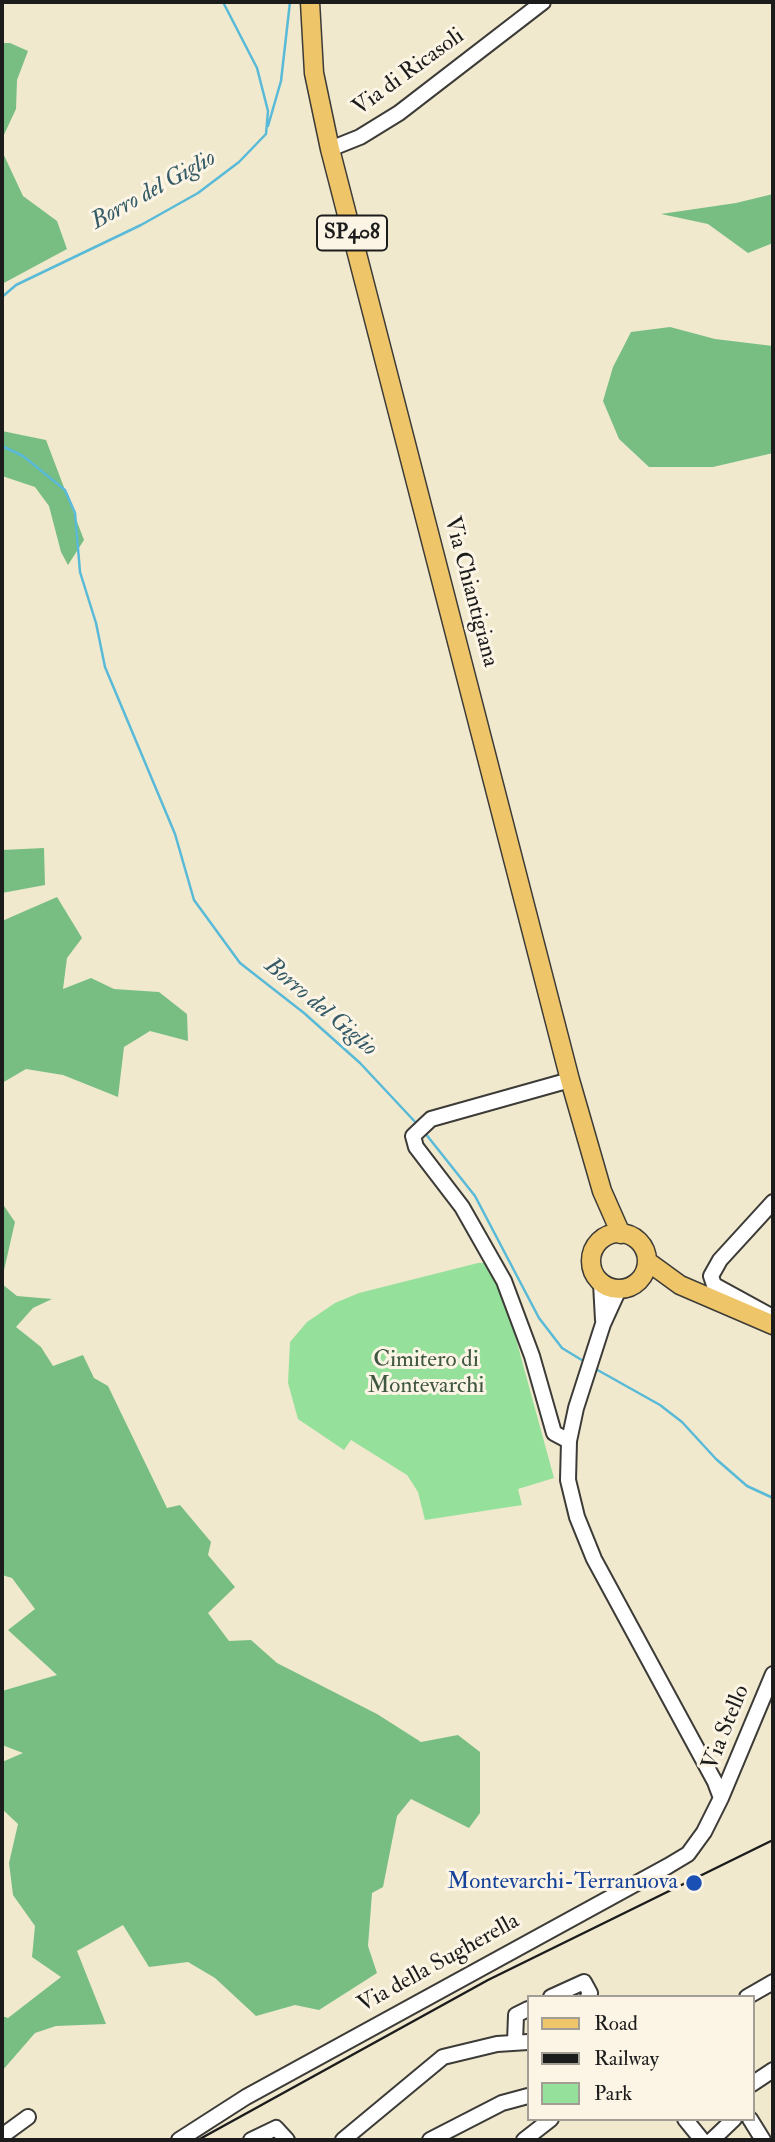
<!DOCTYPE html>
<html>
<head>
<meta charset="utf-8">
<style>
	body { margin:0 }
	#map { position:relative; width:775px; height:2142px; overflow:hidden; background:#f0e9ce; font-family:"IM FELL Double Pica",serif }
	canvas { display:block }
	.frame { position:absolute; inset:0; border:4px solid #1c1c1c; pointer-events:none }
	.legend { position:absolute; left:527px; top:1995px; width:228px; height:126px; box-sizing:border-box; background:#fcf5e5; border:2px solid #a29e95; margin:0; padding:9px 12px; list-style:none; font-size:21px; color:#1c1c1c }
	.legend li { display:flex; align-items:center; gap:14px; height:35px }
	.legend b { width:35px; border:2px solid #a29e95 }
</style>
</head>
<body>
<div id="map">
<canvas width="775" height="2142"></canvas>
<div class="frame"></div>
<ul class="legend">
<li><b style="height:9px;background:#eec569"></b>Road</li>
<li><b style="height:9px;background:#1c1c1c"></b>Railway</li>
<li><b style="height:19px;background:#95e09b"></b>Park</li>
</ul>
</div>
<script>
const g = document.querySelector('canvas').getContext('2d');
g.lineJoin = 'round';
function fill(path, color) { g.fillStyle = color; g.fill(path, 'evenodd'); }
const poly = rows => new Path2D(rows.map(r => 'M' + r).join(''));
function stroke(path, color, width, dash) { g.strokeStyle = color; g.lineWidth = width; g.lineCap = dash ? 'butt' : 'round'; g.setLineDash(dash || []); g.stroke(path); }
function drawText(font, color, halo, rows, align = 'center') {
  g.font = font + ' "IM FELL Double Pica",serif'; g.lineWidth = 6; g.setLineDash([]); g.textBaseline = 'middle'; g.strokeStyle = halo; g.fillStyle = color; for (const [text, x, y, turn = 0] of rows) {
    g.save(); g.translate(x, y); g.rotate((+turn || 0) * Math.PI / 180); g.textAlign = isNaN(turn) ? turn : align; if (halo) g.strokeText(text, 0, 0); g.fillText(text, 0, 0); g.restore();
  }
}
fill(poly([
	[478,1263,486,1263,504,1295,554,1478,518,1489,522,1505,425,1520,418,1492,407,1475,351,1440,344,1450,298,1419,288,1383,290,1342,307,1322,335,1303,359,1293]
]), '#95e09b');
fill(poly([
	[2,43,10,43,28,51,17,80,16,109,2,139],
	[2,151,23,196,57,221,67,249,2,284],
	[773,194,773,243,748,253,708,224,661,214,736,203],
	[670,327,715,339,773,346,773,453,713,467,649,467,619,439,603,401,613,367,631,332],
	[2,431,46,440,84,540,68,565,61,552,49,506,35,487,2,476],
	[44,848,45,885,2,893,2,850],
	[57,897,82,938,67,958,63,989,91,978,114,989,159,992,187,1014,188,1041,150,1031,124,1047,118,1097,63,1075,26,1069,2,1083,2,921],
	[2,1203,15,1222,2,1279],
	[2,1284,17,1296,52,1299,33,1308,16,1327,41,1347,53,1366,83,1355,94,1378,108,1386,167,1508,180,1505,211,1542,208,1555,235,1587,208,1613,229,1641,251,1640,277,1663,377,1714,421,1742,458,1735,480,1752,480,1813,469,1828,411,1799,397,1816,383,1887,372,1893,368,1946,377,1973,319,2010,295,2005,256,2016,215,1978,188,1962,149,1967,123,1925,77,1951,106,2024,56,2026,35,2033,2,2071,2,2016,8,2018,61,1977,32,1957,35,1926,13,1895,9,1863,18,1824,2,1809,2,1762,23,1753,2,1745,2,1691,57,1675,8,1630,35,1609,12,1578,2,1575]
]), '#78be83');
stroke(poly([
	[268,126,281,81,290,2],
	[2,297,16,285,141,225,198,193,239,162,266,134,268,111,257,68,223,2],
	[2,446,23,456,65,490,75,513,80,572,96,623,105,667,175,834,194,900,240,963,304,1013,360,1063,418,1125],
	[425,1133,475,1196,539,1318,562,1348,585,1362],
	[594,1368,660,1405,682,1422,716,1459,747,1486,773,1498]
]), '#59bad8', 2.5);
const minor = poly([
	[330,149,360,137,399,113,543,2],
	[601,1283,603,1320],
	[770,1319,767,1314,714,1285,711,1276,720,1260,773,1202],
	[569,1441,554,1433,532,1356,504,1281,462,1207,416,1147,413,1136,431,1119,570,1080],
	[721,1798,773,1674],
	[551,1997,584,1982,590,1993,588,1997],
	[747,1997,773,1982],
	[515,2042,516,2015,528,2009],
	[752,2084,773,2070],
	[685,2119,702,2140],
	[750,2119,763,2140],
	[2,2136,28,2117],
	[179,2140,246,2097,668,1866,688,1854,704,1832,721,1798,715,1782,594,1559,577,1517,568,1480,569,1441,576,1408,603,1324,619,1289],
	[251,2140,276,2128,287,2140],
	[343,2140,443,2057,497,2044,528,2042],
	[430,2140,502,2103,528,2096],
	[524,2140,551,2119],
	[712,2140,734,2119]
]);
const major = poly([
	[310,2,314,73,330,149,570,1080,602,1191,621,1234],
	'591 1261a28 28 0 1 1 56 0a28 28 0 1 1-56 0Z',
	[647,1261,680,1285,773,1325]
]);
stroke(minor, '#3c3b37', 18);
stroke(major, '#3c3b37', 21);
stroke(minor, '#fff', 14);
stroke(major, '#eec569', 18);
stroke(poly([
	[198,2140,488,1980,773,1840]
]), '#1c1c1c', 2.5);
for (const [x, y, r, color] of [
	[694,1883,9,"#1a4fb4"]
]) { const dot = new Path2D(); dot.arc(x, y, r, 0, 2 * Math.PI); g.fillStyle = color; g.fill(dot); stroke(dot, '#fcf5e5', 2.5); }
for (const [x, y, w] of [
	[352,233,70]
]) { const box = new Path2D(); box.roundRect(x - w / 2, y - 17.5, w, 35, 5); g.fillStyle = '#fcf5e5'; g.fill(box); stroke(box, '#1c1c1c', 2); }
drawText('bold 21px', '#1c1c1c', null, [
	["SP408",352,233]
]);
drawText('23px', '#1c1c1c', '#fcf5e5', [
	["Via di Ricasoli",409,73,-36],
	["Via Chiantigiana",470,592,75],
	["Via Stello",727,1728,-68],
	["Via della Sugherella",439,1964,-29]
]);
drawText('23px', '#405742', '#fcf5e5', [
	["Cimitero di",426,1361],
	["Montevarchi",426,1387]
]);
drawText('23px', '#164399', '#fcf5e5', [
	["Montevarchi-Terranuova",678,1883]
], 'right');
drawText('italic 24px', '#345b67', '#fcf5e5', [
	["Borro del Giglio",154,191,-29],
	["Borro del Giglio",320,1008,40]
]);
</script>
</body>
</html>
